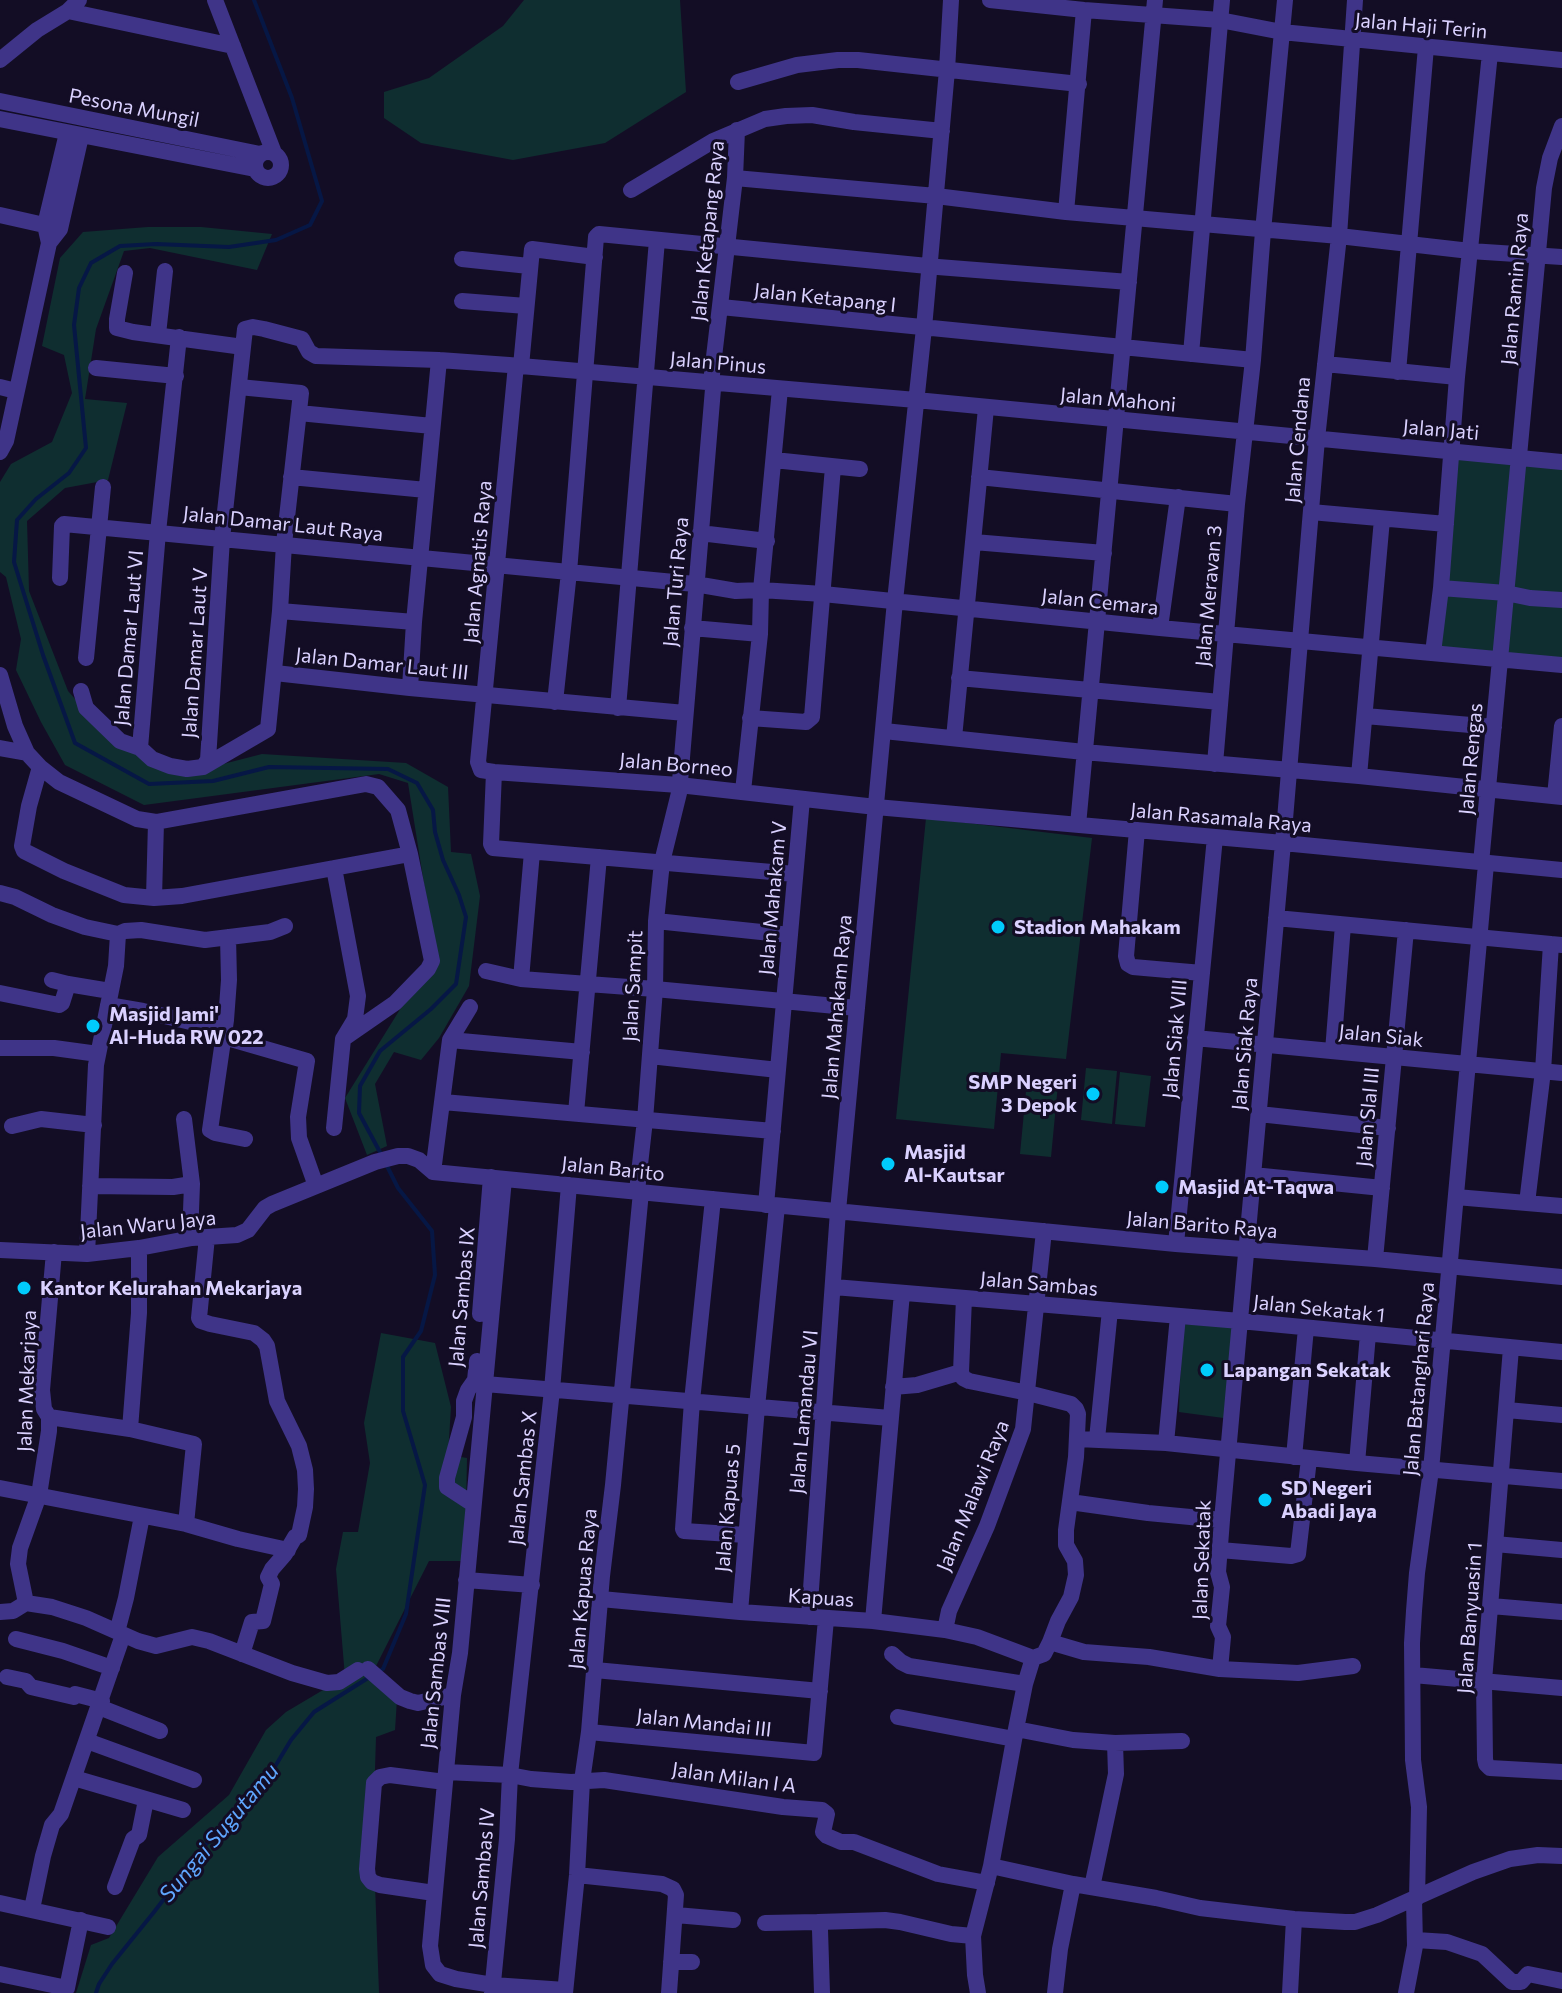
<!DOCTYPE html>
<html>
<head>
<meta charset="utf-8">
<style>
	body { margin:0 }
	canvas { display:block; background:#130d25 }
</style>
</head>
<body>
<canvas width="1562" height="1993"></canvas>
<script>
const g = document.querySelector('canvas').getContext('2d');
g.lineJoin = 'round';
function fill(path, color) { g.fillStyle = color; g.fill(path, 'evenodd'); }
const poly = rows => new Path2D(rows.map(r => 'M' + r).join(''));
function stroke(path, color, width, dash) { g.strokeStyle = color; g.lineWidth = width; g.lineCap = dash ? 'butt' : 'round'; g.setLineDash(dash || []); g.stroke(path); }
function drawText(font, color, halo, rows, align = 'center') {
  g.font = font + ' Commissioner,sans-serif'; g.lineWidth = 6; g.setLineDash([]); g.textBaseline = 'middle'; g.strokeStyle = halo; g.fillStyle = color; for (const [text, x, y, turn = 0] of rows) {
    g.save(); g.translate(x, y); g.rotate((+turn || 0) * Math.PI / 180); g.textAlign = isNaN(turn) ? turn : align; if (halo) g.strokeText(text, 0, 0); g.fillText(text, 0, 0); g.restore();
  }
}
fill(poly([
	[524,0,680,0,686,92,605,143,513,160,421,143,384,118,384,92,429,78,503,26],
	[148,227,201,227,272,234,257,270,150,248,124,251,96,329,85,399,127,403,108,480,65,488,27,521,29,591,68,691,105,733,200,770,262,754,406,763,448,787,451,852,471,854,480,896,469,986,439,1038,421,1060,394,1052,375,1084,387,1146,367,1155,345,1098,435,953,408,783,379,774,144,805,65,765,41,722,16,670,21,639,6,577,0,572,0,482,11,464,52,442,72,393,64,355,42,346,60,258,83,232],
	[1451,451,1562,462,1562,665,1433,653],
	[926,818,1092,838,1066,1059,1001,1053,994,1129,896,1119],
	[1086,1068,1117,1071,1112,1124,1081,1120],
	[1120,1072,1151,1076,1145,1127,1115,1124],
	[1027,1081,1058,1084,1051,1157,1020,1154],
	[1182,1324,1237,1327,1231,1419,1179,1412],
	[381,1333,435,1343,451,1407,448,1455,467,1458,465,1561,429,1561,376,1666,397,1699,395,1730,376,1737,373,1831,379,1993,76,1993,91,1945,109,1938,158,1857,229,1795,266,1730,286,1712,345,1677,336,1569,343,1532,358,1532,370,1463,364,1423]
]), '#0f2e30');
stroke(poly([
	[254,0,292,98,322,201,310,225,276,240,229,247,156,244,120,246,91,263,79,288,74,325,86,448,69,473,36,499,17,520,14,562,43,655,75,743,149,784,213,781,269,767,388,769,417,783,433,810,435,832,443,860,459,895,466,917,456,984,431,1009,380,1051,360,1086,359,1113,381,1154],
	[379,1671,383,1669,406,1614,425,1485,403,1411,403,1357,421,1331,435,1275,432,1231,398,1188,385,1162],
	[96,1993,99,1984,112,1964,154,1912,207,1843,259,1793,291,1740,314,1712,368,1678]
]), '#061745', 4);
stroke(poly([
	[215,0,274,153],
	[990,0,1084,10,1220,20,1282,32,1562,60],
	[68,11,233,46],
	[0,60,37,30,68,11,79,0],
	[738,82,797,65,838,60,858,60,1079,84],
	[0,101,260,154],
	[0,119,255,169],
	'255 165a13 13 0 1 1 26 0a13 13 0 1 1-26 0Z',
	[735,178,936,196,1066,212,1339,236,1470,251,1562,257],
	[631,190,713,141,765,119,786,116,812,115,854,122,942,131],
	[1066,212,1084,10],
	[0,215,53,227],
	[49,243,60,229,81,136],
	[462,259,529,266],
	[125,273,117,319,117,328,133,332,243,347],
	[462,301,526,306],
	[721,307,1253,360],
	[158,334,165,271],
	[1191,354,1222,0],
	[1325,364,1457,377],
	[516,365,478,762,481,770,494,772,679,785,876,807,1283,843,1562,870],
	[521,366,532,249,595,257],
	[96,368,176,376],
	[1398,372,1426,47],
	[0,387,16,391],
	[299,413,432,426],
	[0,452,6,441,49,243,45,225,67,133],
	[774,460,860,469],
	[291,477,426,490],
	[979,477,1237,504],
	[1311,512,1446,524],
	[700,533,767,541],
	[974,542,1104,553],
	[60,578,62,526,64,524,695,584,736,591,761,590,823,594,1160,628,1562,665],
	[1441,588,1506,593,1530,598,1562,600],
	[280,611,414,622],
	[692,628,760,634],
	[1160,628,1178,497],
	[1433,653,1441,588,1457,377,1490,53],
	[86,658,103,487],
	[275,673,410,688,685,713],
	[0,675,15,726,27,753,40,767,59,782,137,819,156,822,366,784,378,787,398,810,410,854,432,961,428,969,395,1003,343,1039],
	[959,678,1220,702],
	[410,688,414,622,439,360],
	[81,691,86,708,120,741,140,748,152,759,170,766,187,769,203,767,268,729,280,611,284,544,301,393,239,387],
	[555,702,569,572,596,237,599,234,938,267,1129,282],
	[618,708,657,240],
	[1365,716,1494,727],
	[750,718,806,722,812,717,833,467],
	[884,731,1084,752,1359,776,1562,797],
	[954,738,986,408],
	[0,748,27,753],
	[140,748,158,532,179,337],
	[1215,764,1237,504,1253,360,1263,231,1285,0],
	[40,767,29,806,22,846,24,851,64,871,124,895,154,898,182,896,410,854],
	[203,767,208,760,222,539,245,329,253,327,264,329,302,339,309,352,316,356,439,360,509,365,916,400,1562,462],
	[494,772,491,844,493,848,795,874],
	[1359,776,1382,519],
	[743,791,760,634,761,590,780,389],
	[1555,796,1562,726],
	[1078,825,1155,0],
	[1137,830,1126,956,1128,964,1133,967,1202,973],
	[1481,863,1544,188,1550,158,1562,126],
	[0,893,15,897,52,915,85,927,118,934,116,966,96,1065,87,1254],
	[154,898,156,822],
	[1276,918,1562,945],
	[656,921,790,935],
	[118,934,125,931,141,930,205,940,270,932,285,926],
	[228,937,229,980,226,1020,210,1130,215,1133,245,1139],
	[486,971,521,979,655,989,857,1008],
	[521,979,532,852],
	[52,980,68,984,110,991],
	[0,993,59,1005,62,1003,68,984],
	[108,1005,143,1011,225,1030],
	[224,1037,307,1061,298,1117,299,1138,316,1186],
	[1195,1038,1562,1073],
	[450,1040,582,1052],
	[0,1048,54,1048,98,1054],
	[1333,1051,1343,925],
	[650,1056,778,1070],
	[443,1102,773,1131],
	[576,1113,599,857],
	[1259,1114,1388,1128],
	[184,1119,192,1184,190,1238],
	[12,1126,41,1119,94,1125],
	[334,1128,343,1039,355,1019,358,996,334,868],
	[433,1172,450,1040,470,1007],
	[1253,1175,1382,1188],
	[504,1179,460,1653,453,1695,430,1946,433,1965,440,1974,456,1979,493,1985,565,1990],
	[90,1186,173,1187,192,1184],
	[637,1191,645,1120,655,989,656,921,662,862,679,793,713,389,712,374,735,178,737,130],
	[1456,1197,1562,1206],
	[713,1199,692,1401,683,1529,684,1531,746,1535],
	[1527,1203,1543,1071,1551,944],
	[766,1205,802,799],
	[207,1237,199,1318,201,1321,210,1324,254,1333,263,1340,267,1346,277,1401,299,1446,305,1470,306,1489,305,1507,299,1535,295,1537,285,1554,272,1569,268,1577,272,1584,263,1621,252,1622,242,1654],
	[1176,1244,1215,837],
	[0,1250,87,1254,139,1248,192,1238,237,1235,248,1230,265,1208,272,1204,375,1162,398,1156,408,1156,419,1160,433,1172,1176,1244,1375,1259,1562,1277],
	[1375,1259,1406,930],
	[834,1287,1240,1321,1562,1352],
	[480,1314,491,1177],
	[1511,1348,1484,1681,1485,1759,1486,1764,1490,1768,1562,1772],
	[961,1372,963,1378,969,1381,1028,1393,1071,1404,1076,1409,1078,1414,1076,1457,1066,1530,1066,1545,1075,1561,1076,1575,1071,1597,1058,1621,1050,1642,1044,1654,1033,1658],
	[961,1372,964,1298],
	[485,1384,890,1418],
	[893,1387,917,1385,961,1372],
	[1507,1410,1562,1415],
	[49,1417,130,1429,194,1444,186,1524],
	[130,1429,139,1313,139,1248],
	[1077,1439,1166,1443,1357,1463,1562,1481],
	[1097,1439,1110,1310],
	[1166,1443,1178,1316],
	[1294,1457,1306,1328],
	[1357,1463,1368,1334],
	[0,1488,186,1524,238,1539,288,1550],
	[1070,1502,1148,1513,1222,1520],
	[473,1504,447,1487,447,1478,464,1417,464,1401,468,1390,475,1380,477,1361],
	[1495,1544,1562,1550],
	[1220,1550,1291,1556,1298,1554,1309,1459],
	[466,1580,532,1585],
	[601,1599,740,1612,873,1621,945,1630,977,1637,1033,1658],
	[26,1603,18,1564,20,1548,39,1495,49,1431,49,1417,44,1409,42,1390,54,1252],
	[26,1603,52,1607,86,1618,138,1641,156,1646,192,1637,209,1641,292,1673,327,1683,339,1682,358,1670],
	[1491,1606,1562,1612],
	[0,1612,13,1611,26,1603],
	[740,1612,757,1407,777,1206],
	[809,1617,838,1211,895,601,924,328,947,70,951,0],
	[873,1621,902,1293],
	[945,1630,949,1611,987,1526,1023,1429,1044,1231],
	[117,1632,126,1598,142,1516],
	[16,1639,63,1651,112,1668],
	[1050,1642,1084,1652,1149,1657,1220,1669,1298,1673,1353,1666],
	[892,1654,901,1662,909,1666,1025,1684],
	[368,1669,400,1697,410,1701,418,1703,453,1695],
	[1220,1669,1223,1637,1218,1626,1222,1587,1218,1572,1222,1520,1283,843,1317,439,1339,236,1355,0],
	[595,1670,820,1691],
	[1413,1675,1562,1688],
	[7,1677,26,1681,31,1687,74,1697,75,1694,102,1701],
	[99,1707,160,1731],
	[898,1717,1014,1739],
	[1016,1729,1073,1740,1115,1743,1116,1774,1092,1887],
	[589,1732,814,1753,826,1619],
	[87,1741,194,1780],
	[1115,1743,1182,1741],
	[446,1772,510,1775,531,1779,571,1782,604,1780,783,1807,822,1810,827,1814,823,1832,827,1836,841,1842,854,1842,938,1874,987,1883],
	[74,1778,183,1810],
	[991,1866,1073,1884,1156,1898,1200,1908,1294,1919,1345,1922,1355,1922,1377,1915,1473,1872,1510,1859,1538,1855,1562,1856],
	[577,1875,662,1884,673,1889,676,1895,669,1993],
	[115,1887,133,1839,139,1835,146,1800],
	[434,1893,380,1885,372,1882,368,1877,367,1869,374,1783,380,1777,390,1775,445,1782],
	[1417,1898,1419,1807,1413,1760,1412,1643,1414,1611,1417,1573,1431,1470,1486,864],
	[0,1903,108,1927],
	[32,1909,43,1856,52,1825,61,1814,123,1635],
	[676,1915,733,1920],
	[765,1923,818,1922],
	[1416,1940,1447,1942,1482,1954,1512,1982,1521,1982,1528,1974,1562,1981],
	[671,1962,692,1962],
	[0,1974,67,1988,81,1920],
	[492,1993,507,1839,510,1775,552,1390,569,1185],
	[565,1993,577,1875,582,1781,589,1732,602,1576,613,1485,641,1192],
	[822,1993,820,1930,818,1922,885,1920,900,1922,951,1934,973,1936],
	[978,1993,975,1975,973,1936,991,1866,1016,1729,1025,1684,1033,1658],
	[1055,1993,1060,1949,1073,1884],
	[1290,1993,1294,1919],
	[1406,1993,1415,1946,1414,1899]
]), '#3f3488', 16);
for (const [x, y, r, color] of [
	[998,927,8,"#00cbfc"],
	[93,1026,8,"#00cbfc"],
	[1093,1094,8,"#00cbfc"],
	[888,1164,8,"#00cbfc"],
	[1162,1187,8,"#00cbfc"],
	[24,1288,8,"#00cbfc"],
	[1207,1370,8,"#00cbfc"],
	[1265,1500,8,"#00cbfc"]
]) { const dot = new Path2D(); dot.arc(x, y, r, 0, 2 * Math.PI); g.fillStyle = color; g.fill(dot); stroke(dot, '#130d25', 3); }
drawText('20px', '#dad1ff', '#130d25', [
	["Jalan Haji Terin",1421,26,5],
	["Pesona Mungil",134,108,11],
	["Jalan Ketapang Raya",708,231,-84],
	["Jalan Ramin Raya",1515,289,-85],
	["Jalan Ketapang I",825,298,6],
	["Jalan Pinus",718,363,5],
	["Jalan Mahoni",1118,400,5],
	["Jalan Jati",1441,430,5],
	["Jalan Cendana",1298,440,-85],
	["Jalan Damar Laut Raya",283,524,6],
	["Jalan Agnatis Raya",478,562,-85],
	["Jalan Turi Raya",676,582,-85],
	["Jalan Meravan 3",1209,596,-85],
	["Jalan Cemara",1100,602,6],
	["Jalan Damar Laut VI",129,638,-85],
	["Jalan Damar Laut V",195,653,-86],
	["Jalan Damar Laut III",382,664,6],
	["Jalan Rengas",1471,759,-85],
	["Jalan Borneo",676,765,5],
	["Jalan Rasamala Raya",1221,818,5],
	["Jalan Mahakam V",773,898,-85],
	["Jalan Sampit",633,986,-87],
	["Jalan Mahakam Raya",837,1007,-85],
	["Jalan Siak",1381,1036,6],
	["Jalan Siak VIII",1175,1039,-85],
	["Jalan Siak Raya",1245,1044,-85],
	["Jalan Slal III",1368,1117,-85],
	["Jalan Barito",613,1169,6],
	["Jalan Waru Jaya",148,1225,-6],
	["Jalan Barito Raya",1202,1225,5],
	["Jalan Sambas",1039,1284,5],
	["Jalan Sambas IX",462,1297,-85],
	["Jalan Sekatak 1",1319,1309,6],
	["Jalan Batanghari Raya",1419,1379,-85],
	["Jalan Mekarjaya",27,1381,-88],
	["Jalan Lamandau VI",804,1412,-85],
	["Jalan Sambas X",523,1478,-84],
	["Jalan Malawi Raya",973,1496,-68],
	["Jalan Kapuas 5",728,1508,-85],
	["Jalan Sekatak",1202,1560,-88],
	["Jalan Kapuas Raya",583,1589,-85],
	["Kapuas",821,1598,4],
	["Jalan Banyuasin 1",1470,1618,-86],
	["Jalan Sambas VIII",436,1673,-84],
	["Jalan Mandai III",704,1723,6],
	["Jalan Milan I A",734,1778,8],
	["Jalan Sambas IV",482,1878,-85]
]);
drawText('bold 20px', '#dad1ff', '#130d25', [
	["Stadion Mahakam",1014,927],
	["Masjid Jami'",109,1014],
	["Al-Huda RW 022",109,1037],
	["SMP Negeri",1077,1082,"right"],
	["3 Depok",1077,1105,"right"],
	["Masjid",904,1152],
	["Al-Kautsar",904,1175],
	["Masjid At-Taqwa",1178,1187],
	["Kantor Kelurahan Mekarjaya",40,1288],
	["Lapangan Sekatak",1223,1370],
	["SD Negeri",1281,1488],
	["Abadi Jaya",1281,1511]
], 'left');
drawText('italic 22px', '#5fa6ff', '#130d25', [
	["Sungai Sugutamu",219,1833,-50]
]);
</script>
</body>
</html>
